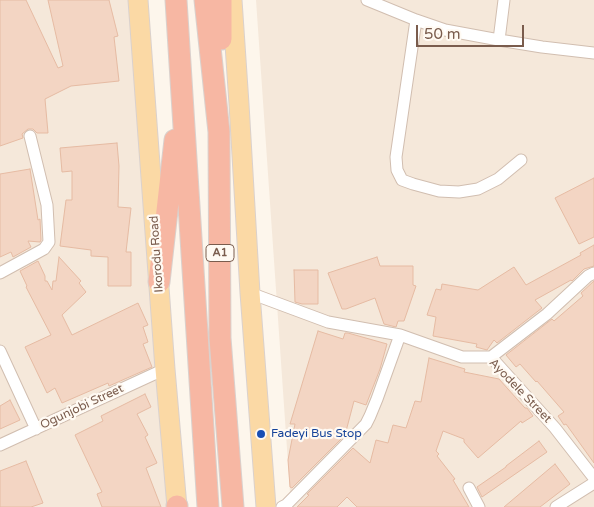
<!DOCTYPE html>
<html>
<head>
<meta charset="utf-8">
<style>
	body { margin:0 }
	#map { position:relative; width:594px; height:507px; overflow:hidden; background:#fdf6ec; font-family:"Varela Round",sans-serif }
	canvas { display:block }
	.scale { position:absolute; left:416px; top:25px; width:108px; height:22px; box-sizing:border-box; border:2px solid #7a5c4d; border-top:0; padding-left:6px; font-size:15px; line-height:18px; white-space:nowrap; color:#7a5c4d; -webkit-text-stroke:4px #fffaf3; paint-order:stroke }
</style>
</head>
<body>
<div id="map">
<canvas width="594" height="507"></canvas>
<div class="scale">50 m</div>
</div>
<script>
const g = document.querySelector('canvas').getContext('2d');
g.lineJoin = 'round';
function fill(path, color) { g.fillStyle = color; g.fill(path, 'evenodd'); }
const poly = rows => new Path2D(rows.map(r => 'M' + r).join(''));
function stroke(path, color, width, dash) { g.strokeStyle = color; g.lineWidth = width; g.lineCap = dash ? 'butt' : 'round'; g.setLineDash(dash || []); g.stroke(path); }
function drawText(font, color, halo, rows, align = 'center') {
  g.font = font + ' "Varela Round",sans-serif'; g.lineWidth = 4.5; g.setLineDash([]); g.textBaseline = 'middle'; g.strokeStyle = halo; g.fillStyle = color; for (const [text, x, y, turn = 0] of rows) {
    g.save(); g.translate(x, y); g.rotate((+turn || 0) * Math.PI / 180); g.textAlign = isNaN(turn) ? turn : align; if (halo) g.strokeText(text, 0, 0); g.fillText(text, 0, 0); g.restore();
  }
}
fill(poly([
	[0,0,134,0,171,507,0,507],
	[256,0,594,0,594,507,291,507]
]), '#f5e8da');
const building = poly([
	[0,0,26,0,58,68,63,66,48,0,109,0,118,36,114,37,119,81,71,86,45,99,48,133,37,133,33,129,28,129,22,134,23,138,0,146,0,0],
	[117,143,119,166,118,207,131,208,126,252,131,252,131,286,108,286,108,257,91,256,91,250,60,246,66,200,72,200,72,171,62,172,60,148,117,143],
	[30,169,38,220,40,219,41,240,40,242,28,241,31,247,13,257,11,252,0,257,0,174,30,169],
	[594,178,594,237,579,244,555,198,594,178],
	[594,245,594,266,584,269,572,281,571,280,535,300,542,308,497,343,494,340,487,350,476,347,477,344,433,336,436,317,427,315,436,289,441,290,442,284,478,290,514,267,526,285,581,255,580,253,594,245],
	[59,257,81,281,79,283,86,292,62,315,72,335,138,303,148,325,143,327,148,342,143,344,152,367,109,386,108,383,62,403,55,388,47,393,25,347,51,335,26,287,27,286,20,271,38,261,45,276,45,281,47,281,52,290,53,281,56,281,59,257],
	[377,257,380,266,413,266,413,285,416,286,404,321,398,321,396,327,384,324,375,298,346,309,342,309,328,273,377,257],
	[294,270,318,270,318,304,302,304,295,302,294,270],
	[594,281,594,463,566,424,564,425,558,416,564,412,537,381,536,382,520,364,516,367,506,355,552,319,554,321,583,296,581,293,594,281],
	[318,331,343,339,345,333,348,333,387,344,380,369,366,405,354,401,345,435,292,488,290,487,288,460,295,424,290,424,318,331],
	[429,358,465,369,464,372,499,379,525,408,527,408,533,416,522,423,521,421,478,458,464,442,464,439,443,431,436,451,439,454,437,456,455,479,453,480,469,507,357,507,347,497,337,507,297,507,309,495,307,494,353,448,370,463,376,440,388,443,393,425,406,428,415,401,421,402,429,358],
	[145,394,151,407,137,414,148,435,145,437,157,463,146,468,161,507,102,507,97,494,102,492,75,435,103,421,101,416,145,394],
	[10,400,20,420,0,429,0,406,10,400],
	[539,441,547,452,482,497,477,487,506,467,506,466,539,441],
	[26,461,43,503,31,507,0,507,0,471,26,461],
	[555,464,570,484,540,507,504,507,555,464]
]);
fill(building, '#f3d5c3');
stroke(building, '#e6bba3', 1);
const minor = poly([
	[367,0,416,20,445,30,499,40,542,47,594,53],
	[416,20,396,157,397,170,402,180,413,184,439,191,459,192,478,189,498,179,521,160],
	[499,40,504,0],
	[0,273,44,249,49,242,47,205,30,136],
	[250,293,328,322,400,335,462,357,491,357,555,428,594,478],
	[0,351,36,429],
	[491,357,547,314,588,276,594,273],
	[0,445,165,369],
	[469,488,479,507],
	[282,507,286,505,366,424,370,416,377,399,400,335],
	[556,507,594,483]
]);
const primary = poly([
	[138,0,165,369,177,507],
	[232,0,239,104,250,293,266,507]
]);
const motorway = poly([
	[176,0,208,507],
	[205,0,219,132,220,338,233,507],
	[221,39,221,0],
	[159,282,175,140],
	[177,506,177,507]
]);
stroke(minor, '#d1beb0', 13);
stroke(primary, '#dad1cd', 21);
stroke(motorway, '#dad1cd', 23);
stroke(minor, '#fff', 11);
stroke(primary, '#fbd9a5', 19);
stroke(motorway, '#f7b7a3', 21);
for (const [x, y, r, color] of [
	[261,434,5,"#1a4fb4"]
]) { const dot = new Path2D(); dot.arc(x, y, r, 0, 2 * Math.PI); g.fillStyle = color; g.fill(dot); stroke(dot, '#fffaf3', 2); }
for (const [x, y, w] of [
	[220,253,28]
]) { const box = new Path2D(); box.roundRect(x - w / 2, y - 8.5, w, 17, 4); g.fillStyle = '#fffaf3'; g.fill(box); stroke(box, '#7a5c4d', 1); }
drawText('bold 11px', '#7a5c4d', null, [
	["A1",220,253]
]);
drawText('12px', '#7a5c4d', '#fffaf3', [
	["Ikorodu Road",157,254,-94],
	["Ayodele Street",520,391,46],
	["Ogunjobi Street",82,407,-25]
]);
drawText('12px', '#164399', '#fffaf3', [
	["Fadeyi Bus Stop",271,434]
], 'left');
</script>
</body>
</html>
